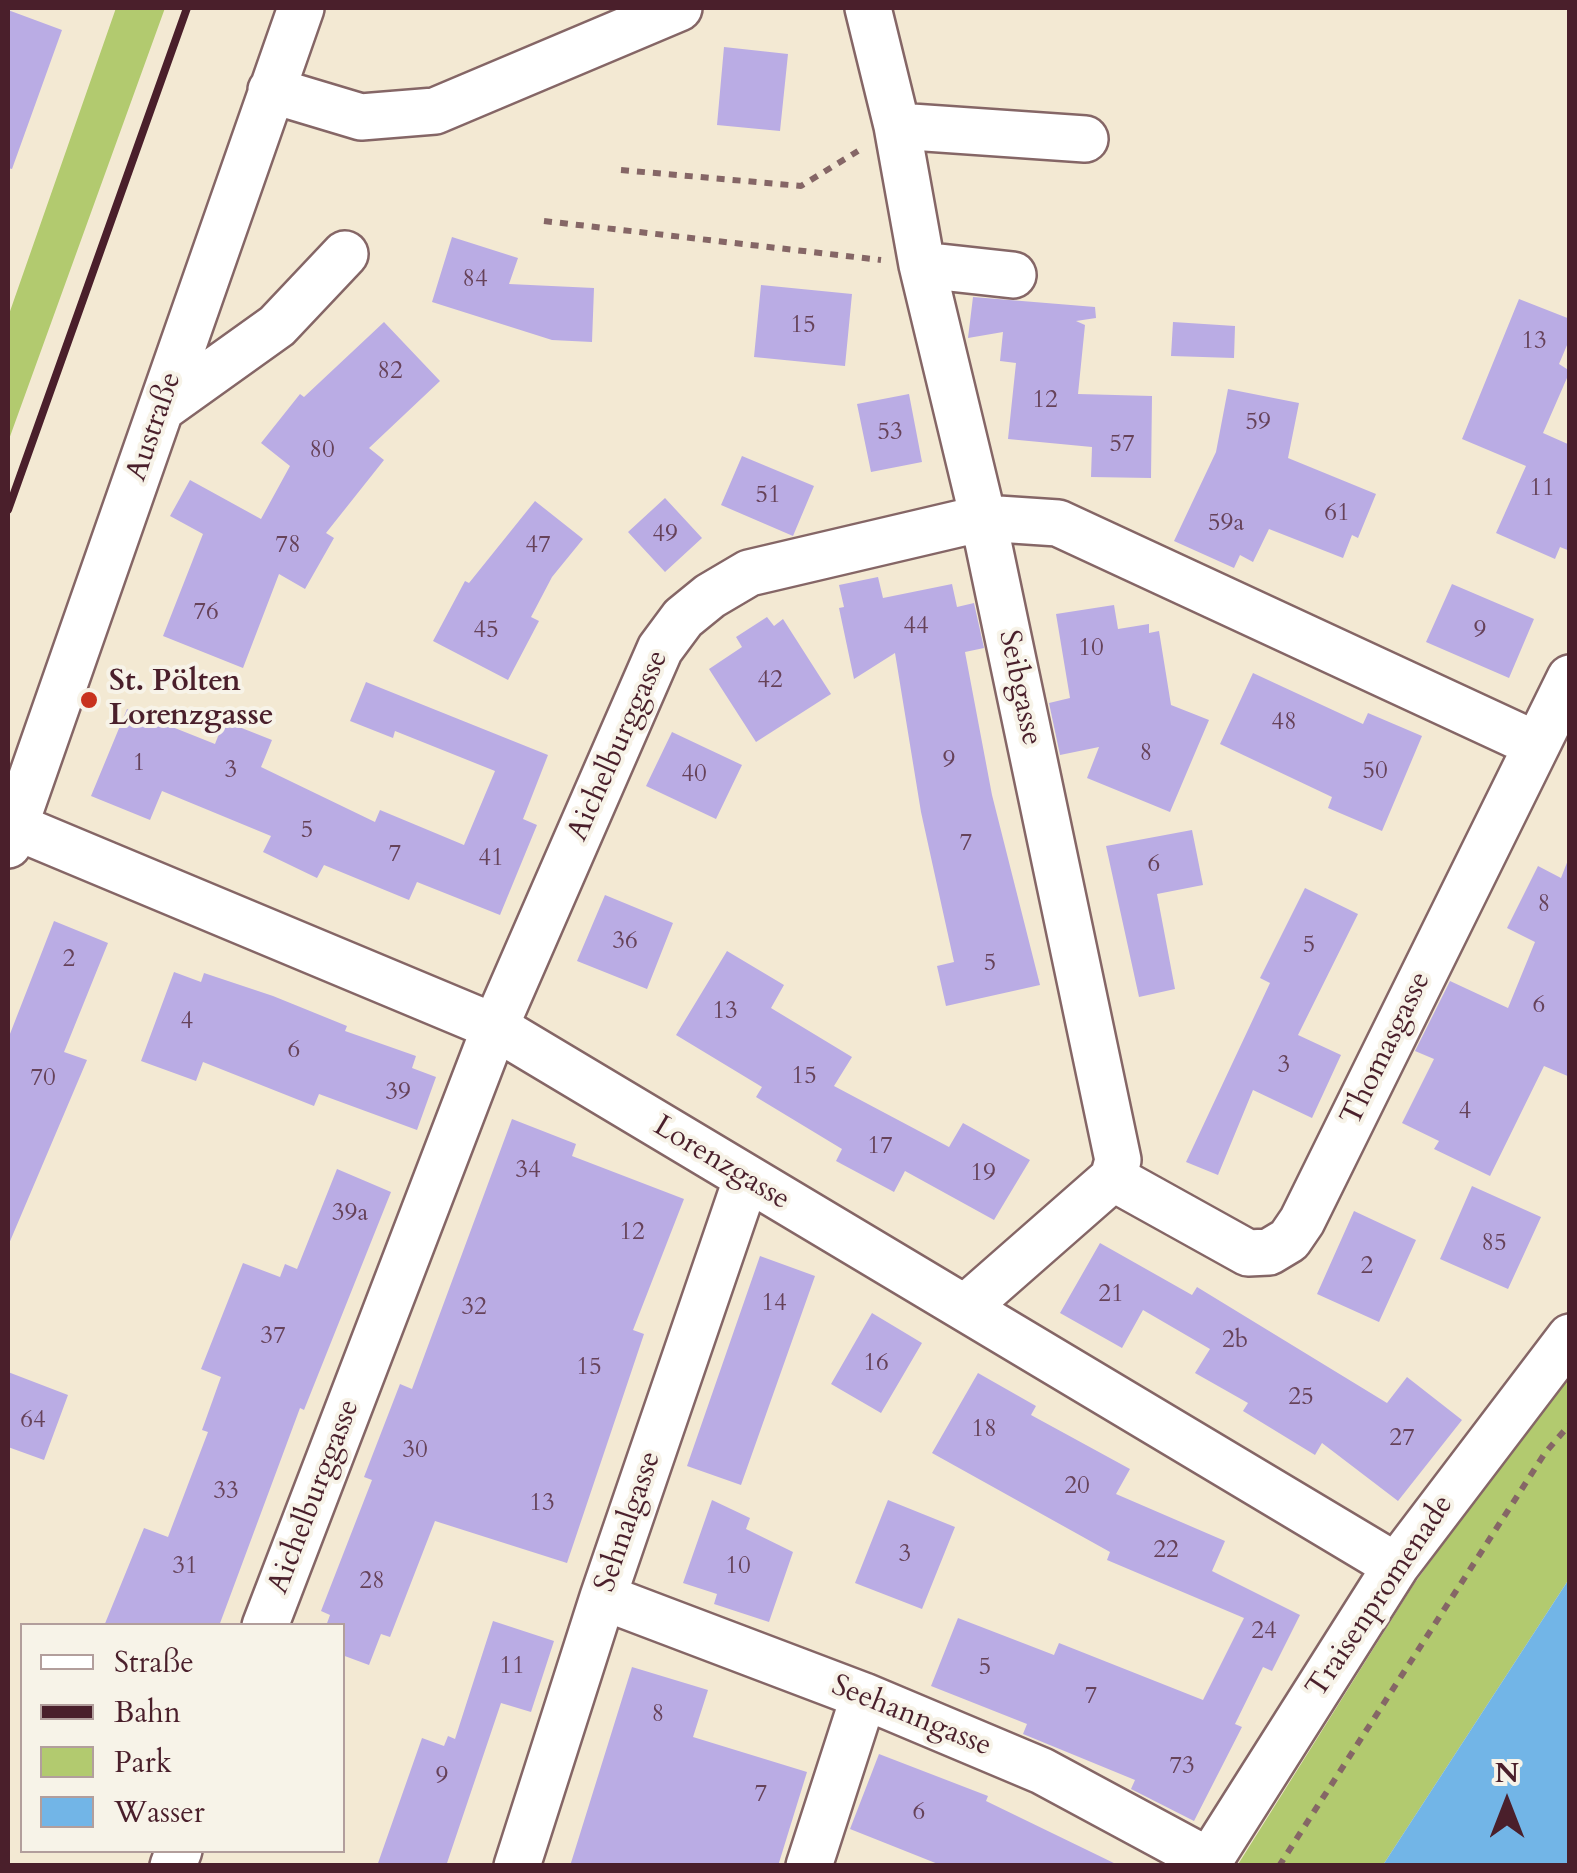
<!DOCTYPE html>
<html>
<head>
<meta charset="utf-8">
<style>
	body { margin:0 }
	#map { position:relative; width:1577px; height:1873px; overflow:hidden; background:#f3e9d3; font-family:Cardo,serif }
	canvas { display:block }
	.frame { position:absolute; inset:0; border:10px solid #4a1f2b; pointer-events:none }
	.legend { position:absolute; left:20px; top:1623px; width:325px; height:230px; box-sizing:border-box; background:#f7f3e8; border:2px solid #b29e9c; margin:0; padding:12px 18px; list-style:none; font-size:30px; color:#4a1f2b }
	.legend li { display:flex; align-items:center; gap:20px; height:50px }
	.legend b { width:50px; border:2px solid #b29e9c }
	.north { position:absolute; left:1457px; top:1753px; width:100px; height:100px; -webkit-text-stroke:8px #f7f3e8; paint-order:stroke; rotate:0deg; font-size:28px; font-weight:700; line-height:40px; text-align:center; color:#4a1f2b }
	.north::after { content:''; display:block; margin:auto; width:35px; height:45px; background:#4a1f2b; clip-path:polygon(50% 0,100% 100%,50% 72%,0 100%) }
</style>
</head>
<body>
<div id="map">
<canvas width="1577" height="1873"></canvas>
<div class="frame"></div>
<ul class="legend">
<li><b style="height:12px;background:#fff"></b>Straße</li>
<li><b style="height:12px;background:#4a1f2b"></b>Bahn</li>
<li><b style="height:28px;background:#b2ca6f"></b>Park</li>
<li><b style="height:28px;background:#72b5e7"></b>Wasser</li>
</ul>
<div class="north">N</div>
</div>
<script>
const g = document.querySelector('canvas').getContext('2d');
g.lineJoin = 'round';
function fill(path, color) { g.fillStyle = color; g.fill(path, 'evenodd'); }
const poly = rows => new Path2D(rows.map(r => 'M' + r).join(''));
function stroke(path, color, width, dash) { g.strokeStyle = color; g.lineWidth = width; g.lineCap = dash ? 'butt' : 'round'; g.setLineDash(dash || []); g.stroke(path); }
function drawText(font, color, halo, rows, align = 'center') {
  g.font = font + ' Cardo,serif'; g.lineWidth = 8; g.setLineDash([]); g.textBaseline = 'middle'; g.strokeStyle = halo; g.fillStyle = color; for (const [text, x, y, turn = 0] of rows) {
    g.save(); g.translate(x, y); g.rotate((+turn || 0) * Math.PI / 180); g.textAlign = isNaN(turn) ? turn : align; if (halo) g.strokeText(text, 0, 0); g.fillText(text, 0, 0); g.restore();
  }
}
fill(poly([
	[116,8,165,8,8,442,8,317],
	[1569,1370,1569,1579,1383,1865,1237,1866,1414,1584]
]), '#b2ca6f');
fill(poly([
	[1569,1579,1569,1865,1383,1865]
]), '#72b5e7');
fill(poly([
	[8,10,62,30,12,169,8,168],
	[724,47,788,54,780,131,717,125],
	[452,237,518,258,509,284,594,288,592,342,552,340,432,302],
	[761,285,852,294,845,366,754,357],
	[973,297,1095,307,1096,318,1076,321,1085,325,1078,394,1152,396,1151,478,1091,477,1092,447,1008,439,1016,363,1000,361,1003,332,968,338],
	[1519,299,1570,319,1570,338,1559,364,1570,371,1543,433,1570,445,1570,551,1560,547,1555,559,1496,533,1526,466,1462,439],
	[384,322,440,381,369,448,384,460,326,533,334,538,305,589,279,574,243,668,163,636,203,534,170,516,190,480,261,519,290,466,261,443,300,394,304,397],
	[1173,322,1235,326,1234,358,1171,356],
	[1228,389,1299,403,1288,458,1376,494,1358,538,1352,535,1343,558,1269,529,1253,562,1240,555,1234,568,1174,541,1216,452],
	[909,394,922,462,871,472,857,404],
	[742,456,814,486,793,536,721,505],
	[665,498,702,538,665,572,628,532],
	[535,501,583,539,552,577,531,617,539,621,508,680,433,641,465,581,469,583],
	[878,577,883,598,952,584,957,607,974,603,984,648,965,652,992,795,1040,985,946,1006,937,966,954,962,921,812,895,653,854,679,839,608,844,607,839,585],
	[1452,584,1534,619,1509,678,1426,642],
	[1114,605,1118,629,1149,624,1149,633,1159,631,1171,705,1209,720,1170,812,1087,778,1099,747,1060,755,1049,703,1070,698,1056,614],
	[767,617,774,626,783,619,831,694,756,742,709,669,742,647,736,637],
	[1253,673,1363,724,1368,713,1422,736,1382,831,1328,808,1332,797,1220,744],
	[366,682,548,755,523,819,537,825,500,915,417,882,409,900,324,865,317,878,263,852,271,836,162,791,150,820,91,796,127,709,215,744,224,721,272,740,261,767,375,822,380,810,464,845,495,771,395,731,393,738,350,721],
	[672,732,742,765,716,819,646,786],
	[1192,830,1203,885,1157,894,1175,989,1139,997,1106,846],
	[1568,860,1570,1077,1544,1066,1490,1176,1434,1149,1439,1141,1402,1123,1434,1059,1415,1051,1450,981,1508,1008,1535,942,1507,928,1538,866,1561,878],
	[1305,888,1358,914,1298,1035,1341,1055,1312,1118,1253,1090,1218,1175,1186,1162,1270,983,1260,978],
	[605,895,673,923,647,989,577,961],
	[54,921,108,943,64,1052,87,1060,8,1246,8,1039],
	[727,951,784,985,771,1008,852,1057,834,1086,949,1147,963,1123,1030,1160,994,1220,905,1171,894,1192,836,1161,842,1149,756,1097,762,1087,676,1035],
	[174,972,201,982,204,973,273,996,347,1026,345,1031,416,1056,412,1068,436,1077,417,1130,319,1094,314,1106,203,1062,196,1081,141,1061],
	[512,1119,576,1144,572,1156,684,1199,633,1330,644,1334,567,1563,435,1521,390,1637,381,1634,369,1665,342,1655,342,1626,326,1626,330,1615,321,1611,372,1480,364,1477,400,1384,412,1389],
	[337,1169,391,1192,304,1410,300,1408,219,1626,104,1626,144,1528,168,1537,208,1432,202,1430,221,1377,201,1369,243,1263,280,1277,285,1264,297,1269],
	[1472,1186,1541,1217,1508,1289,1440,1259],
	[1354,1211,1416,1240,1379,1322,1317,1294],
	[1100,1243,1192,1295,1197,1287,1387,1403,1407,1377,1462,1420,1398,1501,1322,1443,1315,1455,1243,1411,1248,1403,1195,1373,1210,1349,1143,1310,1122,1348,1060,1313],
	[760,1256,815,1276,741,1485,687,1466],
	[872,1313,922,1343,881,1413,831,1384],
	[8,1372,68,1395,44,1460,8,1447],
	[978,1373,1036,1406,1031,1415,1130,1469,1116,1494,1225,1541,1212,1571,1300,1615,1272,1671,1263,1667,1235,1724,1242,1727,1194,1821,1131,1789,1135,1780,1023,1734,1027,1724,931,1686,958,1618,1054,1655,1059,1643,1203,1700,1244,1618,1107,1560,1110,1552,932,1453],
	[712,1500,750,1518,746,1529,793,1552,769,1622,714,1604,717,1594,683,1583],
	[888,1500,955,1527,922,1609,855,1583],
	[493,1621,554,1641,531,1712,501,1703,446,1866,377,1866,422,1738,444,1746,448,1736,455,1739],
	[632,1667,708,1690,693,1737,807,1772,778,1866,570,1866],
	[879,1754,988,1796,986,1801,1120,1866,943,1866,850,1829]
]), '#baace4');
const minor = poly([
	[868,8,897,126,922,265,983,518,1118,1160,1113,1178,966,1307],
	[271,90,361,117,435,111,679,8],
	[897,126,1085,139],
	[922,265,1013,275],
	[161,409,277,326,345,254],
	[14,826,495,1027,1396,1566],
	[8,845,301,8],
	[1113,1178,1248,1253,1269,1252,1289,1240,1302,1221,1570,678],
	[603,1597,864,1696,1042,1771,1209,1861],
	[265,1626,495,1027,660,649,683,618,710,596,749,573,983,518,1058,523,1537,745],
	[173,1866,179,1850],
	[517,1866,603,1597,746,1180],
	[809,1866,864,1696],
	[1206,1866,1396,1566,1570,1337]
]);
stroke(minor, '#856666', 50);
stroke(poly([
	[621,170,801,186,858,151],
	[544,221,881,260],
	[1279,1866,1545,1453,1570,1424]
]), '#856666', 6, [8, 8]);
stroke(minor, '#fff', 45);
stroke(poly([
	[8,510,187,8]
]), '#4a1f2b', 8);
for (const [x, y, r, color] of [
	[89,700,10,"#c8321e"]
]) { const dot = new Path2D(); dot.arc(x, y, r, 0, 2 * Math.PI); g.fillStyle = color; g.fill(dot); stroke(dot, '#f7f3e8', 4); }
drawText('25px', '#664259', null, [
	["84",475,280],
	["15",803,326],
	["13",1534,342],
	["82",390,372],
	["12",1045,401],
	["59",1258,423],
	["53",890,433],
	["57",1122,445],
	["80",322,451],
	["11",1542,489],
	["51",768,496],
	["61",1337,514],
	["59a",1226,524],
	["49",665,535],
	["78",288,546],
	["47",538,546],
	["76",206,613],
	["44",916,627],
	["45",486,631],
	["9",1480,631],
	["10",1091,649],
	["42",770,681],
	["48",1284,723],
	["8",1146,754],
	["9",949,761],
	["1",139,764],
	["3",231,771],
	["50",1375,772],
	["40",694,775],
	["5",307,831],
	["7",966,844],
	["7",395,855],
	["41",491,859],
	["6",1154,865],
	["8",1544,905],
	["36",625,942],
	["5",1309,946],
	["2",69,960],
	["5",990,964],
	["6",1539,1006],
	["13",725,1012],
	["4",187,1022],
	["6",294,1051],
	["3",1284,1066],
	["15",804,1077],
	["70",43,1079],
	["39",398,1093],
	["4",1465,1112],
	["17",880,1147],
	["34",528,1171],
	["19",983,1174],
	["39a",350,1214],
	["12",632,1233],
	["85",1494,1244],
	["2",1367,1267],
	["21",1111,1295],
	["14",774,1304],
	["32",474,1308],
	["37",273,1337],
	["2b",1235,1341],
	["16",876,1364],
	["15",589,1368],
	["25",1301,1398],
	["64",33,1421],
	["18",984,1430],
	["27",1402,1439],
	["30",415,1451],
	["20",1077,1487],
	["33",226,1492],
	["13",542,1504],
	["22",1166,1551],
	["3",905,1555],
	["31",185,1567],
	["10",738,1567],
	["28",372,1582],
	["24",1264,1632],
	["11",512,1667],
	["5",985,1668],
	["7",1091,1697],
	["8",658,1715],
	["73",1182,1767],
	["9",442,1777],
	["7",761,1795],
	["6",919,1813]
]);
drawText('30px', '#4a1f2b', '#f7f3e8', [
	["Austraße",155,427,-71],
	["Seibgasse",1019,688,78],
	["Aichelburggasse",619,746,-66],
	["Thomasgasse",1387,1049,-64],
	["Lorenzgasse",721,1164,31],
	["Aichelburggasse",315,1497,-69],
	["Sehnalgasse",629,1522,-71],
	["Traisenpromenade",1381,1597,-56],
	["Seehanngasse",911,1717,22]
]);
drawText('bold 30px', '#4a1f2b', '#f7f3e8', [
	["St. Pölten",109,683],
	["Lorenzgasse",109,717]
], 'left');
</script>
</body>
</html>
